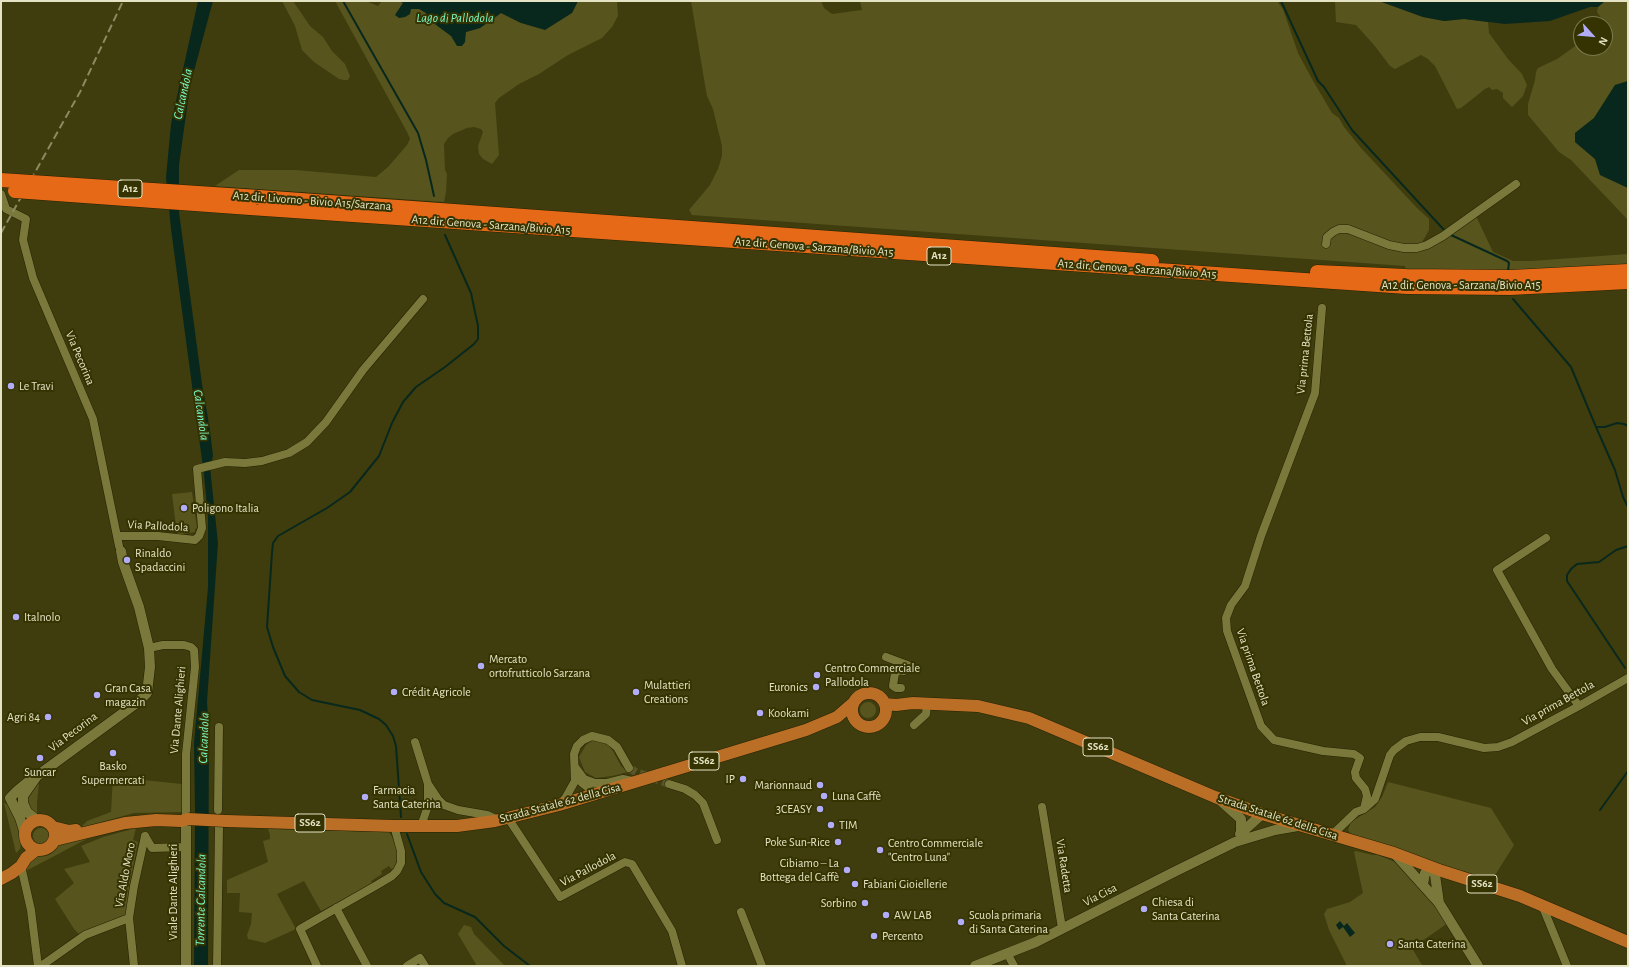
<!DOCTYPE html>
<html>
<head>
<meta charset="utf-8">
<style>
	body { margin:0 }
	#map { position:relative; width:1629px; height:967px; overflow:hidden; background:#3f3d0d; font-family:"Alegreya Sans",sans-serif }
	canvas { display:block }
	.frame { position:absolute; inset:0; border:2px solid #e4e4c5; pointer-events:none }
	.north { position:absolute; left:1573px; top:16px; width:40px; height:40px; box-sizing:border-box; background:#353301; border:1px solid #7b7a4f; border-radius:50%; rotate:117deg; font-size:11px; font-weight:700; line-height:16px; text-align:center; color:#e4e4c5 }
	.north::after { content:''; display:block; margin:auto; width:14px; height:18px; background:#b2adf9; clip-path:polygon(50% 0,100% 100%,50% 72%,0 100%) }
</style>
</head>
<body>
<div id="map">
<canvas width="1629" height="967"></canvas>
<div class="frame"></div>
<div class="north">N</div>
</div>
<script>
const g = document.querySelector('canvas').getContext('2d');
g.lineJoin = 'round';
function fill(path, color) { g.fillStyle = color; g.fill(path, 'evenodd'); }
const poly = rows => new Path2D(rows.map(r => 'M' + r).join(''));
function stroke(path, color, width, dash) { g.strokeStyle = color; g.lineWidth = width; g.lineCap = dash ? 'butt' : 'round'; g.setLineDash(dash || []); g.stroke(path); }
function drawText(font, color, halo, rows, align = 'center') {
  g.font = font + ' "Alegreya Sans",sans-serif'; g.lineWidth = 4; g.setLineDash([]); g.textBaseline = 'middle'; g.strokeStyle = halo; g.fillStyle = color; for (const [text, x, y, turn = 0] of rows) {
    g.save(); g.translate(x, y); g.rotate((+turn || 0) * Math.PI / 180); g.textAlign = isNaN(turn) ? turn : align; if (halo) g.strokeText(text, 0, 0); g.fillText(text, 0, 0); g.restore();
  }
}
fill(poly([
	[282,1,293,1,310,26,323,37,332,51,345,64,350,76,348,80,344,80,339,79,314,62,302,50,295,26],
	[335,1,369,1,368,2,378,6,382,1,400,1,403,3,395,15,411,9,419,8,426,13,427,18,451,36,480,28,501,13,521,23,572,13,578,1,617,1,618,16,612,27,602,38,568,55,539,74,519,84,499,98,495,103,499,155,492,164,483,159,479,154,478,146,483,132,481,129,474,127,467,128,453,134,448,138,444,144,445,170,447,174,446,192,444,202,215,186,239,170,295,170,376,177,388,167,407,145,410,139,407,132],
	[691,1,821,1,824,8,832,14,862,10,860,1,1277,1,1283,9,1298,53,1312,79,1332,113,1339,118,1344,127,1361,148,1416,207,1429,219,1429,230,1417,251,1425,250,1476,216,1493,252,1513,261,1531,261,1628,254,1628,271,1406,276,1405,266,692,215,689,210,710,185,718,169,722,156,722,146,713,109,707,96,705,85],
	[1335,1,1379,1,1423,17,1444,21,1464,19,1488,22,1489,33,1508,59,1522,74,1527,85,1523,96,1512,107,1503,98,1503,93,1497,89,1492,90,1489,87,1485,89,1461,108,1457,109,1435,66,1428,59,1421,55,1395,69,1390,66,1374,45,1356,25,1336,22],
	[1605,1,1628,1,1628,81,1615,85,1594,118,1575,133,1575,142,1595,159,1601,175,1628,188,1628,220,1571,160,1559,152,1528,115,1528,104,1535,80,1536,72,1538,68,1557,59,1581,42,1581,48,1605,48,1605,24,1602,24,1604,22,1597,12,1598,7],
	[192,492,197,528,195,529,195,532,177,535,172,494],
	'860 710a8 8 0 1 1 16 0a8 8 0 1 1-16 0Z',
	[592,741,599,742,608,745,613,751,621,766,628,772,612,776,596,778,585,772,579,757,586,745],
	[113,777,182,784,183,812,134,813,80,828,87,821,111,812],
	[1388,782,1491,808,1514,845,1492,880,1353,837,1348,830,1351,822,1375,807,1382,797],
	[39,783,37,802,37,814,31,810,27,803,27,796,31,789],
	[4,803,9,805,22,835,20,849,16,853],
	'33 836a8 8 0 1 1 16 0a8 8 0 1 1-16 0Z',
	[136,828,133,840,138,842,130,882,126,917,80,935,74,929,55,899,74,883,64,869,90,862,81,846,103,837],
	[268,829,389,832,395,842,399,858,398,864,393,871,389,866,381,871,382,874,371,881,373,884,321,911,304,881,277,894,296,929,265,943,248,939,247,935,251,924,252,913,239,912,240,893,227,893,227,880,268,862,263,841,270,839,270,835],
	[96,834,24,872,26,863,37,854,46,854,57,845],
	[1356,851,1373,855,1378,855,1400,864,1438,909,1448,923,1412,948,1422,965,1417,966,1347,966,1329,930,1324,914,1327,909,1350,902,1363,893,1354,852],
	[464,925,471,927,474,934,505,966,477,966,458,934]
]), '#57541e');
fill(poly([
	[198,1,213,1,190,86,179,165,179,212,202,384,210,430,213,456,210,467,218,543,207,702,209,732,208,966,194,966,195,811,194,743,208,587,208,517,204,475,171,229,166,177,171,124],
	[400,1,578,1,572,13,545,30,521,23,501,13,480,28,466,32,465,42,462,46,457,46,451,36,427,18,426,13,419,9,411,9,410,14,405,17,399,18,395,15,403,3],
	[1379,1,1605,1,1598,7,1590,7,1550,21,1505,24,1464,19,1444,21,1423,17],
	[1628,81,1628,188,1600,175,1595,159,1575,142,1575,133,1594,118,1615,85],
	[1340,921,1344,926,1347,923,1355,933,1350,937,1343,927,1339,930,1336,925]
]), '#09281d');
stroke(poly([
	[343,1,418,133,426,160,434,196],
	[1281,1,1318,81,1324,87,1352,130,1445,231],
	[1451,235,1507,261,1509,263,1508,271],
	[1513,299,1571,367,1596,427,1605,427,1617,423,1624,424,1628,426],
	[1596,427,1615,470,1623,497,1628,507],
	[1625,668,1567,581,1567,575,1571,569,1577,564,1599,562,1616,550,1628,546],
	[1600,810,1628,771],
	[401,817,396,746,393,736,386,725,379,719,360,710,312,700,299,692,285,676,273,647,267,627,272,553,273,543,278,536,327,508,350,492,379,456,392,423,403,402,416,387,445,367,474,344,478,339,478,326,471,293,445,235],
	[407,834,421,872,435,894,444,903,475,917,504,946,530,966]
]), '#09281d', 2);
stroke(poly([
	[629,768,636,772,669,784]
]), '#585629', 8, [8, 4]);
const minor = poly([
	[1,194,6,209,26,219,23,240,33,278,93,419,119,546],
	[1326,244,1327,237,1333,232,1339,229,1348,229,1389,245,1404,248,1417,248,1427,245,1443,236,1516,184],
	[1322,308,1315,393,1261,536,1245,586,1231,605,1226,618,1227,631,1261,726,1274,740,1323,751,1354,754,1360,758,1355,772,1356,778,1365,789,1367,796,1364,809,1356,812,1332,835],
	[118,536,158,536,195,540,199,536,202,528,197,469,225,462,245,463,262,461,289,453,307,442,326,422,363,370,423,299],
	[1546,538,1497,570,1552,669,1579,706],
	[149,648,163,645,184,645,191,647,194,650,195,667,186,754,186,819],
	[886,657,910,666,904,671,900,670,895,673,893,686,896,688,901,688],
	[914,725,926,714,927,704],
	[415,742,428,784,438,799,444,805,458,810,487,815,498,820],
	[575,767,584,779,595,783,607,783,623,779,632,781],
	[578,777,582,783,592,791,600,793],
	[669,784,685,789,695,795,703,803,717,840],
	[560,804,566,797,575,781,574,754,577,746,583,740,592,736,608,740,617,747,629,768],
	[1042,807,1062,928],
	[1365,808,1375,799,1390,755,1394,750,1406,741,1420,737,1438,737,1484,748,1498,747,1512,742,1579,706,1628,678],
	[218,810,219,727],
	[508,818,560,897,625,862,632,864,672,931,682,966],
	[421,826,428,806,428,784],
	[145,836,152,848,186,847],
	[21,866,31,910,38,966],
	[1542,905,1567,966],
	[336,908,367,966],
	[741,912,762,966],
	[1007,953,1014,966],
	[41,966,85,935,129,918],
	[134,966,129,918,134,886,145,836],
	[217,966,219,828],
	[317,966,300,929,377,885,392,876,397,871,401,863,401,851,394,826],
	[407,966,420,958,425,966]
]);
const tertiary = poly([
	[1222,802,1241,819,1241,832],
	[23,809,37,820],
	[27,812,23,803,23,796,37,776,138,702,147,693,150,667,149,648,139,607,123,562,121,551],
	[186,819,186,966],
	[25,834,20,818,10,798,18,790,29,781],
	[1240,834,1262,814],
	[1394,853,1439,903,1478,966],
	[1423,884,1425,873,1434,868,1439,903],
	[975,966,1036,942,1172,873,1235,842,1275,830,1298,826]
]);
const primary = poly([
	'852 710a17 17 0 1 1 34 0a17 17 0 1 1-34 0Z',
	[885,704,896,705,913,703,978,706,1029,718,1215,797,1262,814,1394,853,1442,871,1520,896,1628,942],
	'25 835a15 15 0 1 1 30 0a15 15 0 1 1-30 0Z',
	[226,821,394,826,457,826,495,821,559,805,806,730,837,717,852,704],
	[53,827,69,831,76,830],
	[55,840,125,823,156,820,181,821,188,819],
	[1,879,12,873,21,866,26,858,36,850]
]);
const motorway = poly([
	[259,197,1152,261],
	[250,208,1407,287,1510,288,1628,282],
	[1317,272,1406,276,1511,277,1628,271]
]);
stroke(minor, '#252303', 9);
stroke(tertiary, '#252303', 11);
stroke(primary, '#252303', 13);
stroke(motorway, '#252303', 15);
stroke(minor, '#7a783b', 8);
stroke(tertiary, '#7a783b', 10);
stroke(primary, '#bb6f26', 12);
stroke(motorway, '#e66918', 14);
stroke(poly([
	[1,233,80,92,123,1]
]), '#8b8a62', 2, [8, 4]);
const primaryBridge = poly([
	[188,819,226,821]
]);
const motorwayBridge = poly([
	[1,180,259,197],
	[15,191,250,208]
]);
stroke(primaryBridge, '#252303', 13, []);
stroke(motorwayBridge, '#252303', 15, []);
stroke(primaryBridge, '#bb6f26', 12);
stroke(motorwayBridge, '#e66918', 14);
for (const [x, y, r, color] of [
	[11,386,4,"#b2adf9"],
	[184,508,4,"#b2adf9"],
	[127,560,4,"#b2adf9"],
	[16,617,4,"#b2adf9"],
	[481,666,4,"#b2adf9"],
	[817,675,4,"#b2adf9"],
	[816,687,4,"#b2adf9"],
	[394,692,4,"#b2adf9"],
	[636,692,4,"#b2adf9"],
	[97,695,4,"#b2adf9"],
	[760,713,4,"#b2adf9"],
	[48,717,4,"#b2adf9"],
	[113,753,4,"#b2adf9"],
	[40,758,4,"#b2adf9"],
	[743,779,4,"#b2adf9"],
	[820,785,4,"#b2adf9"],
	[824,796,4,"#b2adf9"],
	[365,797,4,"#b2adf9"],
	[820,809,4,"#b2adf9"],
	[831,825,4,"#b2adf9"],
	[838,842,4,"#b2adf9"],
	[880,850,4,"#b2adf9"],
	[847,870,4,"#b2adf9"],
	[855,884,4,"#b2adf9"],
	[865,903,4,"#b2adf9"],
	[1144,909,4,"#b2adf9"],
	[886,915,4,"#b2adf9"],
	[961,922,4,"#b2adf9"],
	[874,936,4,"#b2adf9"],
	[1390,944,4,"#b2adf9"]
]) { const dot = new Path2D(); dot.arc(x, y, r, 0, 2 * Math.PI); g.fillStyle = color; g.fill(dot); stroke(dot, '#353301', 1.5); }
for (const [x, y, w] of [
	[130,189,24],
	[939,256,24],
	[1098,747,30],
	[704,761,30],
	[310,823,30],
	[1482,884,30]
]) { const box = new Path2D(); box.roundRect(x - w / 2, y - 9, w, 18, 3); g.fillStyle = '#353301'; g.fill(box); stroke(box, '#e4e4c5', 1); }
drawText('bold 11px', '#e4e4c5', null, [
	["A12",130,189],
	["A12",939,256],
	["SS62",1098,747],
	["SS62",704,761],
	["SS62",310,823],
	["SS62",1482,884]
]);
drawText('12px', '#e4e4c5', '#353301', [
	["A12 dir. Livorno - Bivio A15/Sarzana",312,201,4],
	["A12 dir. Genova - Sarzana/Bivio A15",491,225,4],
	["A12 dir. Genova - Sarzana/Bivio A15",814,247,4],
	["A12 dir. Genova - Sarzana/Bivio A15",1137,269,4],
	["A12 dir. Genova - Sarzana/Bivio A15",1461,285],
	["Via prima Bettola",1305,354,-84],
	["Via Pecorina",80,358,67],
	["Via Pallodola",158,526,3],
	["Via prima Bettola",1253,667,71],
	["Via prima Bettola",1558,703,-29],
	["Via Dante Alighieri",178,710,-85],
	["Via Pecorina",73,732,-37],
	["Strada Statale 62 della Cisa",560,803,-15],
	["Strada Statale 62 della Cisa",1278,817,18],
	["Via Radetta",1064,866,81],
	["Via Pallodola",588,869,-28],
	["Via Aldo Moro",125,875,-79],
	["Viale Dante Alighieri",173,892,-90],
	["Via Cisa",1100,895,-27]
]);
drawText('12px', '#e4e4c5', '#353301', [
	["Le Travi",19,386],
	["Poligono Italia",192,508],
	["Rinaldo",135,553],
	["Spadaccini",135,567],
	["Italnolo",24,617],
	["Mercato",489,659],
	["ortofrutticolo Sarzana",489,673],
	["Centro Commerciale",825,668],
	["Pallodola",825,682],
	["Mulattieri",644,685],
	["Creations",644,699],
	["Euronics",808,687,"right"],
	["Gran Casa",105,688],
	["magazin",105,702],
	["Crédit Agricole",402,692],
	["Kookami",768,713],
	["Agri 84",40,717,"right"],
	["Basko",113,766,"center"],
	["Supermercati",113,780,"center"],
	["Suncar",40,772,"center"],
	["IP",735,779,"right"],
	["Marionnaud",812,785,"right"],
	["Farmacia",373,790],
	["Santa Caterina",373,804],
	["Luna Caffè",832,796],
	["3CEASY",812,809,"right"],
	["TIM",839,825],
	["Poke Sun-Rice",830,842,"right"],
	["Centro Commerciale",888,843],
	["\"Centro Luna\"",888,857],
	["Cibiamo – La",839,863,"right"],
	["Bottega del Caffè",839,877,"right"],
	["Fabiani Gioiellerie",863,884],
	["Chiesa di",1152,902],
	["Santa Caterina",1152,916],
	["Sorbino",857,903,"right"],
	["AW LAB",894,915],
	["Scuola primaria",969,915],
	["di Santa Caterina",969,929],
	["Percento",882,936],
	["Santa Caterina",1398,944]
], 'left');
drawText('italic 13px', '#79fbcb', '#353301', [
	["Lago di Pallodola",455,18],
	["Calcandola",183,94,-78],
	["Calcandola",201,415,82],
	["Calcandola",204,738,-88],
	["Torrente Calcandola",201,900,-89]
]);
</script>
</body>
</html>
